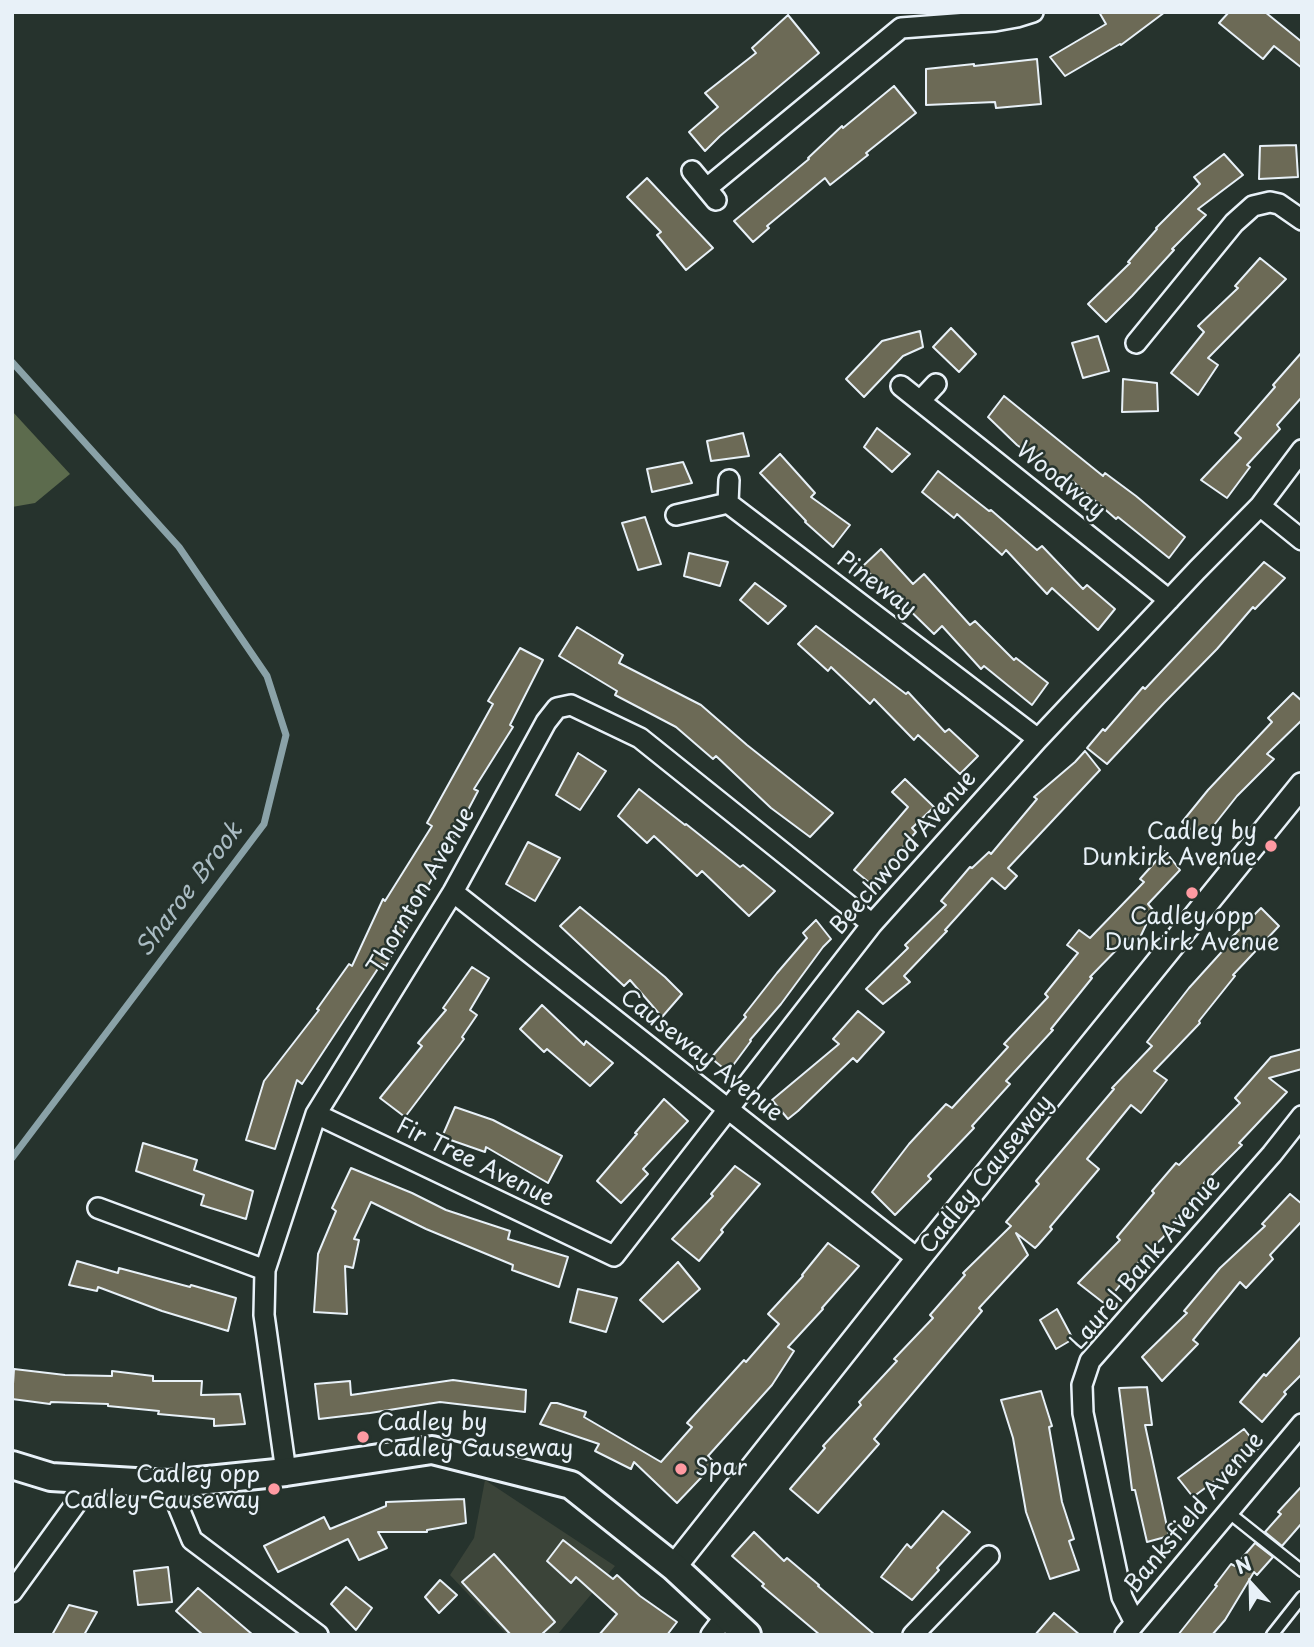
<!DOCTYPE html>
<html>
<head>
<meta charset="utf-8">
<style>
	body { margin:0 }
	#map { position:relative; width:1314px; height:1647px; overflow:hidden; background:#26332d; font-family:"Playpen Sans",sans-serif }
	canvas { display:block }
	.frame { position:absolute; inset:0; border:14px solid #e8f1f8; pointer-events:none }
	.north { position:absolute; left:1216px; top:1549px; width:70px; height:70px; -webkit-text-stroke:5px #26332d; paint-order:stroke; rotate:338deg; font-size:19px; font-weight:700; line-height:28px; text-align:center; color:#e8f1f8 }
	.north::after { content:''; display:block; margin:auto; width:24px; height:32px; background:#e8f1f8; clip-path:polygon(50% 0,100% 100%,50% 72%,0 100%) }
</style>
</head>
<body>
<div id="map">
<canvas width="1314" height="1647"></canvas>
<div class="frame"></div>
<div class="north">N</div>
</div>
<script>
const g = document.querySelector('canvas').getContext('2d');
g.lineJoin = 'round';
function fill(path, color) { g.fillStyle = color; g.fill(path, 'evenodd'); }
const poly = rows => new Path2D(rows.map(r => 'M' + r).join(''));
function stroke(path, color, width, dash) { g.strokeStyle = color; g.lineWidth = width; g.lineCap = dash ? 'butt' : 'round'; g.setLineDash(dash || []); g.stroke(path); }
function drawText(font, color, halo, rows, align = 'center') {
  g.font = font + ' "Playpen Sans",sans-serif'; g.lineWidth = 5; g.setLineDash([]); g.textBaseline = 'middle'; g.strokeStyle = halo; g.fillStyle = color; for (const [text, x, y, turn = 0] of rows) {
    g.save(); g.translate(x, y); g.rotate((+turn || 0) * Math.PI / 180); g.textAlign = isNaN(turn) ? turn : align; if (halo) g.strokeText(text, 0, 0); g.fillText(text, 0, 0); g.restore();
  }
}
fill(poly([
	[485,1480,615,1566,557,1635,507,1635,450,1575,474,1538]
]), '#3b4439');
fill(poly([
	[12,411,70,474,35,503,12,507]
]), '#5c6b4d');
stroke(poly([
	[12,362,179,547,267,676,286,735,264,824,12,1158]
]), '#8aa2a8', 7);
const building = poly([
	[1099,12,1165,12,1121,45,1120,44,1065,76,1050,57,1106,24,1099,12],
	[1229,12,1265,12,1302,42,1302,68,1274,46,1263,59,1219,23,1229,12],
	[788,15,819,53,720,136,705,151,689,132,718,107,705,93,756,53,752,48,788,15],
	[1037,59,1041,104,996,108,995,102,926,105,926,69,974,64,974,66,1037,59],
	[894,86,916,113,866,153,868,155,830,185,825,178,767,226,769,228,753,242,734,221,809,159,808,158,842,126,843,128,894,86],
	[1296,145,1298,177,1259,179,1260,146,1296,145],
	[1224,154,1243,175,1198,209,1206,215,1172,249,1174,250,1132,296,1106,322,1088,304,1130,263,1128,262,1157,229,1156,228,1200,184,1194,177,1224,154],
	[647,178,713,248,686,270,657,235,661,232,627,197,647,178],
	[1260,258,1286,279,1208,358,1218,365,1198,395,1171,373,1204,332,1198,326,1238,288,1235,286,1260,258],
	[951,328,976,354,959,372,933,347,951,328],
	[920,331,923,347,903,356,864,397,846,379,882,341,920,331],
	[1098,336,1109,371,1083,378,1072,343,1098,336],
	[1302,352,1302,397,1277,425,1280,429,1247,465,1250,467,1227,498,1201,480,1241,438,1235,433,1275,387,1273,385,1302,352],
	[1123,379,1157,383,1158,411,1122,412,1123,379],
	[1004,396,1103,476,1105,473,1136,496,1185,537,1169,558,1118,517,1116,519,1070,479,1068,481,1017,445,988,417,1004,396],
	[877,428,910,454,892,472,864,447,877,428],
	[743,433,749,456,711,461,707,441,743,433],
	[780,454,815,493,811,497,850,525,833,547,805,522,806,521,760,473,780,454],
	[683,462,692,483,652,492,647,469,683,462],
	[938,471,989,511,991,510,1037,550,1042,546,1083,589,1087,585,1115,609,1098,630,1052,588,1047,594,1006,550,1002,555,957,514,954,518,922,492,938,471],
	[645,517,661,564,638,570,622,523,645,517],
	[881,549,913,584,924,574,970,625,975,621,1014,660,1016,658,1048,683,1032,705,984,666,981,669,942,626,934,634,892,593,889,595,863,566,881,549],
	[689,553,728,562,720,586,684,576,689,553],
	[1264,562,1285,578,1255,609,1253,607,1217,649,1164,703,1107,764,1087,748,1103,729,1105,731,1143,687,1145,689,1264,562],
	[755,583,786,606,768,624,740,600,755,583],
	[816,626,906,694,908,692,945,732,949,729,978,756,960,774,918,735,914,740,874,699,870,704,831,667,828,671,798,644,816,626],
	[577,627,623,655,619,663,701,705,747,745,833,813,810,837,771,808,716,756,713,759,676,727,615,695,617,691,559,656,577,627],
	[520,648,543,660,510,725,513,727,474,789,478,791,386,966,381,964,302,1084,297,1080,275,1149,246,1140,264,1081,319,1010,317,1009,349,964,352,966,383,899,385,901,432,826,427,823,493,704,488,701,520,648],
	[1293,693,1302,701,1302,720,1267,754,1274,759,1237,796,1203,839,1182,822,1208,790,1272,722,1268,718,1293,693],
	[1085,751,1100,770,1008,868,1017,876,1005,889,992,878,945,930,947,931,904,976,910,982,883,1004,866,989,908,948,905,945,946,905,941,901,970,867,972,868,989,852,991,854,1037,799,1034,797,1075,762,1085,751],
	[578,753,606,771,580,810,556,795,578,753],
	[905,779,934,807,912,828,916,832,871,884,854,870,908,807,892,792,905,779],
	[639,789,685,825,686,824,740,867,743,865,775,891,749,916,702,871,697,876,654,836,647,843,618,816,639,789],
	[528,842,560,858,535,901,506,884,528,842],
	[1165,851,1180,870,1148,904,1153,910,1136,946,1128,938,1090,977,1092,978,1051,1029,1053,1030,1006,1081,1010,1084,972,1126,974,1128,928,1176,931,1179,895,1215,872,1192,909,1144,946,1104,952,1108,1008,1047,1004,1044,1048,997,1045,994,1078,953,1067,945,1079,930,1090,938,1144,882,1140,879,1165,851],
	[580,907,665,977,682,994,662,1017,630,980,624,986,560,926,580,907],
	[1261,908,1279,926,1233,975,1235,976,1199,1021,1200,1023,1154,1071,1167,1080,1141,1113,1131,1105,1087,1159,1099,1169,1050,1227,1052,1229,1038,1245,1035,1248,1016,1233,1028,1255,979,1308,982,1311,874,1439,879,1444,818,1513,790,1489,825,1448,823,1446,861,1405,859,1402,897,1361,894,1359,933,1318,930,1315,965,1275,963,1273,1011,1226,1006,1222,1039,1184,1036,1181,1114,1089,1112,1088,1152,1046,1147,1042,1189,988,1227,946,1225,944,1261,908],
	[816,920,831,939,823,947,781,1004,750,1040,751,1041,728,1072,711,1058,746,1017,744,1015,777,973,807,938,803,933,816,920],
	[472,967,489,978,470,1010,477,1015,462,1037,464,1039,405,1117,380,1098,422,1046,418,1043,446,1010,443,1008,472,967],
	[542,1005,584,1045,586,1041,613,1063,590,1086,547,1049,544,1052,520,1029,542,1005],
	[858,1011,884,1032,857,1062,853,1058,798,1111,788,1119,772,1100,839,1044,833,1039,858,1011],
	[1302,1049,1302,1069,1269,1078,1287,1092,1239,1143,1242,1145,1204,1183,1207,1186,1173,1222,1176,1224,1136,1265,1105,1304,1078,1283,1120,1240,1117,1237,1154,1193,1152,1191,1176,1163,1179,1165,1240,1103,1235,1098,1271,1057,1302,1049],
	[664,1099,688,1121,643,1169,648,1174,621,1203,597,1181,637,1134,635,1133,664,1099],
	[455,1107,493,1120,562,1156,548,1183,486,1147,485,1152,442,1137,455,1107],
	[143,1143,197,1160,194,1170,253,1191,246,1219,201,1205,204,1195,136,1171,143,1143],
	[735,1166,760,1184,721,1230,723,1232,699,1261,672,1239,713,1196,711,1194,735,1166],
	[351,1168,412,1193,446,1210,510,1231,508,1239,568,1257,559,1287,512,1270,513,1265,426,1229,371,1202,354,1239,359,1240,353,1268,345,1266,347,1314,314,1312,318,1254,336,1211,332,1208,351,1168],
	[1290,1194,1302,1204,1302,1221,1270,1255,1273,1259,1246,1288,1240,1282,1193,1340,1198,1344,1162,1381,1142,1357,1187,1313,1184,1311,1220,1268,1265,1226,1262,1224,1290,1194],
	[828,1243,859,1266,822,1308,823,1309,788,1347,794,1351,772,1385,708,1456,715,1463,677,1503,634,1462,631,1469,595,1451,599,1444,540,1424,551,1403,557,1403,586,1412,584,1417,661,1462,692,1427,687,1423,744,1360,746,1362,779,1324,768,1314,803,1276,802,1275,828,1243],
	[77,1261,118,1273,119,1268,190,1287,191,1285,236,1298,228,1331,162,1311,98,1287,97,1291,69,1285,77,1261],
	[678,1262,700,1289,663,1322,640,1300,678,1262],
	[578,1289,617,1298,606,1332,570,1322,578,1289],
	[1057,1309,1073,1339,1056,1349,1040,1320,1057,1309],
	[1302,1336,1302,1374,1284,1392,1286,1394,1262,1422,1240,1402,1264,1374,1266,1376,1302,1336],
	[14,1369,65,1375,112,1376,112,1371,153,1376,153,1381,202,1381,201,1395,240,1394,245,1424,214,1426,214,1419,158,1414,159,1411,108,1406,108,1404,51,1402,50,1404,12,1399,14,1369],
	[453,1380,526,1390,525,1412,440,1402,370,1413,319,1419,315,1384,350,1381,351,1395,453,1380],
	[1147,1387,1152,1425,1145,1425,1169,1536,1147,1542,1135,1490,1132,1490,1119,1388,1147,1387],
	[1041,1391,1052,1426,1049,1427,1062,1502,1074,1539,1069,1541,1079,1570,1050,1579,1026,1512,1013,1438,1001,1400,1041,1391],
	[1244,1429,1259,1448,1193,1497,1178,1478,1244,1429],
	[1302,1486,1302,1523,1282,1546,1265,1532,1281,1514,1278,1512,1302,1486],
	[464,1499,466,1523,427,1530,427,1532,378,1532,387,1548,359,1560,348,1539,278,1572,264,1546,324,1517,330,1529,386,1506,386,1502,464,1499],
	[943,1511,970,1532,937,1568,939,1570,912,1600,881,1577,907,1544,911,1548,943,1511],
	[754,1532,784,1561,787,1558,819,1585,818,1586,875,1635,820,1635,762,1586,764,1584,732,1556,754,1532],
	[563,1540,613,1579,617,1575,640,1596,677,1622,667,1635,599,1635,617,1614,576,1577,571,1583,547,1561,563,1540],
	[1255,1543,1273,1557,1257,1575,1254,1572,1225,1620,1212,1635,1178,1635,1217,1586,1215,1585,1231,1564,1235,1566,1255,1543],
	[494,1554,555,1622,541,1635,511,1635,462,1582,494,1554],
	[168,1567,172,1602,138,1605,134,1571,168,1567],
	[440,1580,457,1595,439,1613,425,1597,440,1580],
	[346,1587,372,1608,356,1630,331,1604,346,1587],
	[198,1588,253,1635,203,1635,176,1611,198,1588],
	[69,1605,97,1612,84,1635,52,1635,69,1605],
	[1054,1613,1080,1635,1035,1635,1054,1613]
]);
fill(building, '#6c6a56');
stroke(building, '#e8f1f8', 2);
const service = poly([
	[1228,1512,1302,1571],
	[1272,1635,1302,1597]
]);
const minor = poly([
	[692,171,716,200],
	[707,188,901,28,995,21,1017,17,1033,12],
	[1136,343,1234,223,1253,206,1270,202,1279,204,1302,220],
	[901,386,1169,600],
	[920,401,936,384],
	[728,503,729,480],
	[1260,506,1302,540],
	[676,515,728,503,1038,739],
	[453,892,918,1259],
	[316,1114,614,1256,872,924,1038,739,1197,570,1260,506,1302,450],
	[98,1208,265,1270],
	[286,1472,264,1315,265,1270,316,1114,453,892,546,722,557,708,571,705,640,738,872,924],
	[169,1484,192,1540,318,1635],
	[12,1592,93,1480],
	[1135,1623,1122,1597,1083,1413,1082,1385,1090,1361,1272,1154,1302,1116],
	[711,1635,726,1615],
	[913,1635,989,1556],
	[1125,1635,1302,1424]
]);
const tertiary = poly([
	[674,1567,918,1259,1302,785]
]);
const secondary = poly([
	[12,1465,51,1477,169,1484,286,1472,432,1450,571,1485,674,1567,747,1635]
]);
stroke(service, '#e8f1f8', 15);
stroke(minor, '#e8f1f8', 24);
stroke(tertiary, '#e8f1f8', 28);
stroke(secondary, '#e8f1f8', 32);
stroke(service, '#26332d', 10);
stroke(minor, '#26332d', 19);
stroke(tertiary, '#26332d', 23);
stroke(secondary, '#26332d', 26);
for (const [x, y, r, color] of [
	[1271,846,7,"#ff9aa2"],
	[1192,893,7,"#ff9aa2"],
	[363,1437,7,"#ff9aa2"],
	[681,1469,7,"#ff9aa2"],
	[274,1489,7,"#ff9aa2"]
]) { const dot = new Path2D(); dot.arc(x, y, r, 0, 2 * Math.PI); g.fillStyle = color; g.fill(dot); stroke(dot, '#26332d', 2.5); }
drawText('23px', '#e8f1f8', '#26332d', [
	["Woodway",1060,481,39],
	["Pineway",876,585,37],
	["Beechwood Avenue",904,853,-49],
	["Thornton Avenue",422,891,-60],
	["Causeway Avenue",701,1056,38],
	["Fir Tree Avenue",475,1163,26],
	["Cadley Causeway",987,1175,-51],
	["Laurel Bank Avenue",1146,1263,-50],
	["Banksfield Avenue",1195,1513,-50]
]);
drawText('23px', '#e8f1f8', '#26332d', [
	["Cadley by",1257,833],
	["Dunkirk Avenue",1257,859],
	["Cadley opp",1192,918,"center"],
	["Dunkirk Avenue",1192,944,"center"],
	["Cadley by",377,1424,"left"],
	["Cadley Causeway",377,1450,"left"],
	["Spar",695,1469,"left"],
	["Cadley opp",260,1476],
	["Cadley Causeway",260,1502]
], 'right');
drawText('italic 24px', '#aabcc3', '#26332d', [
	["Sharoe Brook",190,890,-53]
]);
</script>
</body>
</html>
